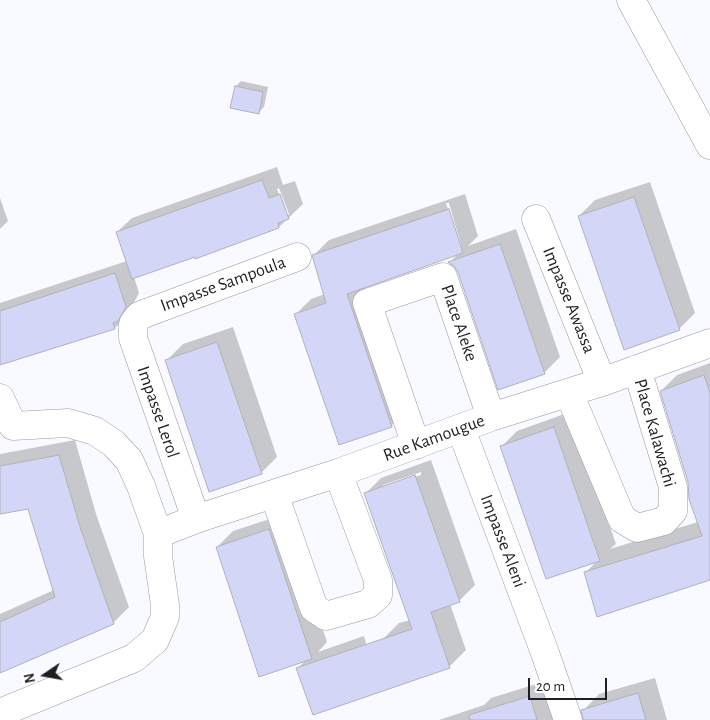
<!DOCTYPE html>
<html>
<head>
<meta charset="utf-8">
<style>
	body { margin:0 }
	#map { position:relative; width:710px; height:720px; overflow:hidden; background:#f9faff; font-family:"Alegreya Sans",sans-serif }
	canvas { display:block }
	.north { position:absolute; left:20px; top:650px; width:50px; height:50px; -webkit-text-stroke:4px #fff; paint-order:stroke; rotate:258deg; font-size:14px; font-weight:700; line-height:20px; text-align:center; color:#1f1f22 }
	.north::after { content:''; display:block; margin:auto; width:18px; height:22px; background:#1f1f22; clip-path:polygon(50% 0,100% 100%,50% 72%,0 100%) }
	.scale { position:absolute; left:528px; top:678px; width:79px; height:22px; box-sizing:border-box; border:2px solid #1f1f22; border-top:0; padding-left:6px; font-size:15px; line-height:18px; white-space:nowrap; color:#1f1f22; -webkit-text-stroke:4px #fff; paint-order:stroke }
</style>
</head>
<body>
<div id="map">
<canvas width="710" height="720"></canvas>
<div class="north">N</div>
<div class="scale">20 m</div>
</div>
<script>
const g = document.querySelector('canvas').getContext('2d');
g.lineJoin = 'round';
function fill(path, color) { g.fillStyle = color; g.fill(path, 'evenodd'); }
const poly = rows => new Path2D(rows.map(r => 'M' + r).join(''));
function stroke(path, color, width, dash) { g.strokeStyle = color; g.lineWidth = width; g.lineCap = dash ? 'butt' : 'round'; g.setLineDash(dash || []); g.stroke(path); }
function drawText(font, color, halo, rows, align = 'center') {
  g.font = font + ' "Alegreya Sans",sans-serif'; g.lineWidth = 4; g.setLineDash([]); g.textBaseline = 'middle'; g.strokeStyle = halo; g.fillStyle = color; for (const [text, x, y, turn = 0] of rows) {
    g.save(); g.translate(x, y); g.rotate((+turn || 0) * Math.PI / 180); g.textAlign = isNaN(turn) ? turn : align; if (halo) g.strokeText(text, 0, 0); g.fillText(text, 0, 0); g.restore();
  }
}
fill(poly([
	[241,81,268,87,264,107,258,113,236,86],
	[277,167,283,185,295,181,303,204,279,227,134,277,139,293,128,314,115,328,0,362,0,303,127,261,117,232,132,218],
	[279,188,289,214,287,216,277,189],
	[650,182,695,313,679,329,579,216,595,200],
	[465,194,478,236,468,246,516,229,560,357,544,373,454,265,450,262,459,253,364,286,407,411,391,426,296,314,311,299,325,294,313,256,329,240],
	[446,203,449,203,461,245,459,245],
	[0,198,8,221,0,229],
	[233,327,277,457,261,473,167,360,183,344],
	[710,363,710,579,586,572,597,561,501,447,517,431,570,412,616,544,610,549,698,522,689,482,661,391,677,375],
	[75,440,96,514,129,607,113,623,0,672,0,614,54,590,29,508,0,513,0,454],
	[431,460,475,585,459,601,450,604,466,650,449,667,383,639,399,623,410,620,365,494,381,478],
	[421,472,421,475,383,488,383,485],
	[285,514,327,642,318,652,364,636,377,682,298,668,306,660,217,547,233,531],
	[655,678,667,720,584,720,583,711,599,694],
	[546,681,574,716,583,720,439,720,484,705,491,698]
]), '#0003');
const building = poly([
	[235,86,263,92,259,114,230,108,235,86],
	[262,180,269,198,280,194,289,219,278,223,279,228,195,259,195,257,132,279,116,232,262,180],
	[634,197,680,330,624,350,578,216,634,197],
	[449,209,463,253,347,294,392,427,339,445,294,314,326,303,312,255,449,209],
	[500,244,545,374,498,390,458,272,454,266,448,262,500,244],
	[115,273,126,307,118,321,113,323,115,329,0,365,0,311,115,273],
	[217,342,262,474,209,492,165,360,217,342],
	[704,375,710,393,710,580,597,617,584,572,702,536,689,499,688,482,660,391,704,375],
	[554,427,600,561,546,579,500,446,554,427],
	[59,455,81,530,114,624,0,673,0,622,55,597,28,509,0,514,0,466,59,455],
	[415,475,460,602,431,612,450,668,313,715,296,668,412,629,364,493,415,475],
	[269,529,312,659,259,677,216,547,269,529],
	[638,693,646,720,583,720,581,710,638,693],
	[530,696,537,720,470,720,469,715,530,696]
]);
fill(building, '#d4d6f8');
stroke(building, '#b0b1b9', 1);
const minor = poly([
	[631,0,710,145],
	[536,219,602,382],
	[569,393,622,519,637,528,664,521,673,511,673,487,637,369],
	[0,398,13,426,68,423,95,431,113,443,129,460,141,486,158,534,158,556,165,605,165,617,155,640,134,658,0,713],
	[461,429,545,653,568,720],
	[416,445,367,303,443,277,491,417],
	[274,494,314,608,326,616,368,604,378,595,378,580,338,473],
	[196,519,133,338,133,324,139,316,149,312,297,257],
	[158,534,196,519,338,473,491,417,602,382,710,343]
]);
stroke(minor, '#9798a0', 29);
stroke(minor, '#fff', 28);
drawText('18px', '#1f1f22', '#fff', [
	["Impasse Sampoula",223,284,-20],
	["Impasse Awassa",569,300,68],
	["Place Aleke",459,323,71],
	["Impasse Lerol",158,412,71],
	["Place Kalawachi",655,433,74],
	["Rue Kamougue",434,438,-20],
	["Impasse Aleni",503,541,69]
]);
</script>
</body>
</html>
